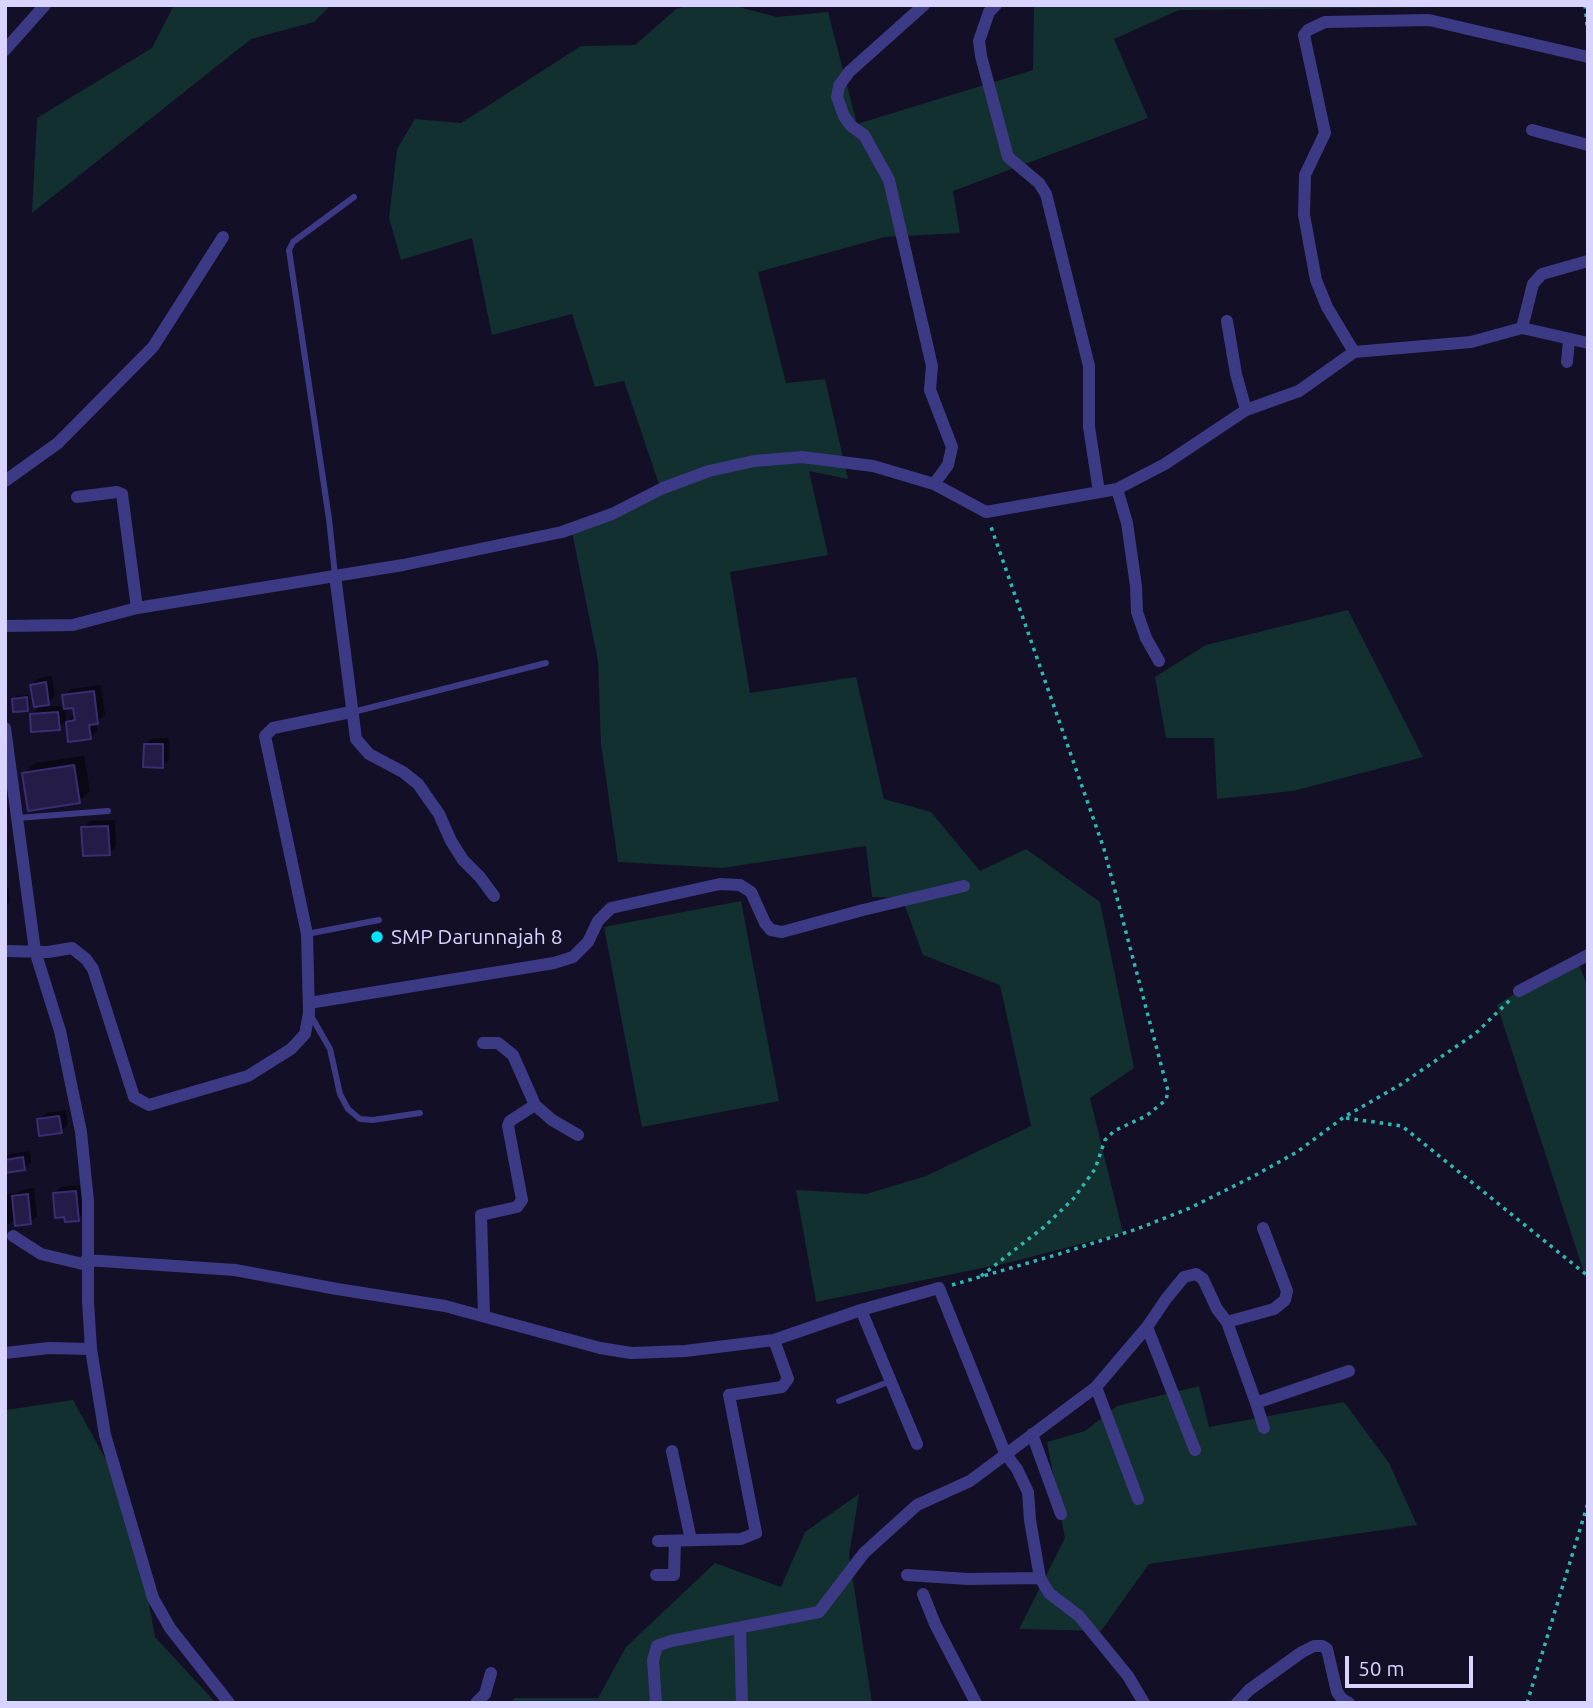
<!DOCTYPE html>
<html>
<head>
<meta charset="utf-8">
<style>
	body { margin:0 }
	#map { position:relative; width:1593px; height:1708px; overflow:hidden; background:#130f26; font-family:Ubuntu,sans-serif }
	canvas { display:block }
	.frame { position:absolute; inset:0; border:7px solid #d9d4ff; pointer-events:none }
	.scale { position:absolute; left:1345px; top:1656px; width:128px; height:32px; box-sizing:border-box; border:4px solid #d9d4ff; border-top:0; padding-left:9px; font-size:21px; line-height:24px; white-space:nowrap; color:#d9d4ff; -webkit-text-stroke:5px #130f26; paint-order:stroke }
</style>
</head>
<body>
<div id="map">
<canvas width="1593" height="1708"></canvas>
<div class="frame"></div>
<div class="scale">50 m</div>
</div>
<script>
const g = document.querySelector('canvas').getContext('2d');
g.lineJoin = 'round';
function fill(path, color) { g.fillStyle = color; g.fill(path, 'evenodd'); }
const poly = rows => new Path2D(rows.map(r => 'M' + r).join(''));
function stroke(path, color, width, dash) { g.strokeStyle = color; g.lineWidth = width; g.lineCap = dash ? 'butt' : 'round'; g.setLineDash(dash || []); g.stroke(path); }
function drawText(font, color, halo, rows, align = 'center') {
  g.font = font + ' Ubuntu,sans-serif'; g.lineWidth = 6; g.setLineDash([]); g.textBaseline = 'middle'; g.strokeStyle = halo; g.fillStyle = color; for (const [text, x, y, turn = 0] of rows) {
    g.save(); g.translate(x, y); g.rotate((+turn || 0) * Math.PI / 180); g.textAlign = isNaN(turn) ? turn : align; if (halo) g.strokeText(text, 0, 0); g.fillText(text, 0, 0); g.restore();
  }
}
fill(poly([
	[174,5,331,5,314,22,251,39,32,213,37,118,152,48],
	[689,5,731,5,777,17,828,12,857,124,1033,70,1034,5,1444,5,1443,7,1179,10,1114,39,1148,118,953,191,960,233,885,237,758,272,786,383,825,379,848,479,809,471,828,555,730,572,750,693,856,677,884,799,931,812,980,871,1026,849,1100,902,1134,1068,1090,1098,1123,1233,1007,1263,816,1302,796,1190,866,1194,926,1176,1031,1126,1000,985,923,955,902,898,872,897,866,846,723,868,618,862,601,744,598,661,572,532,659,484,624,381,595,387,572,314,492,335,472,238,401,260,389,218,397,149,415,119,461,123,581,46,635,45,676,9],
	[1348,610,1423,757,1293,791,1217,799,1214,738,1166,738,1155,677,1206,645],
	[741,901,779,1101,642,1127,604,927],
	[1575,955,1588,987,1588,1285,1497,1005],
	[1199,1386,1209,1427,1344,1402,1389,1463,1417,1525,1149,1564,1101,1631,1019,1629,1065,1538,1047,1442,1085,1431,1117,1406],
	[73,1400,132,1507,155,1637,216,1703,5,1703,5,1410],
	[859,1494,849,1555,872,1703,513,1703,514,1698,598,1698,626,1647,715,1563,781,1587,805,1532]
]), '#12302f');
fill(poly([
	[52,676,55,696,48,703,32,685,39,678],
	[101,685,105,715,96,722,97,731,90,738,67,722,74,715,75,706,65,708,66,721,59,728,32,715,40,706,65,706,64,696,71,689],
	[29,695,30,706,27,709,14,699,17,696],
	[153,738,169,738,169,759,162,766,146,745],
	[84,756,90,791,79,801,24,774,35,763],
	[115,820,116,846,109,853,83,828,90,821],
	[5,887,9,887,10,902,5,906],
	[66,1110,68,1125,61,1132,39,1120,46,1113],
	[30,1151,31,1162,24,1169,5,1171,5,1155],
	[82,1185,85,1212,78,1219,54,1194,61,1187],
	[34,1188,37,1216,30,1223,16,1217,9,1224,5,1224,5,1194,14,1194,14,1196,21,1190]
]), '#0007');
const building = poly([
	[46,682,49,705,34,707,30,685,46,682],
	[94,691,98,724,89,725,91,739,68,742,66,722,75,720,73,708,64,709,62,695,94,691],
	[27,697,28,711,13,712,12,699,27,697],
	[58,712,60,730,31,732,30,714,58,712],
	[144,744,163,744,163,768,143,767,144,744],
	[74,765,80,803,28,811,22,773,74,765],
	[108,826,110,855,83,856,81,827,108,826],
	[59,1116,62,1133,39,1136,37,1119,59,1116],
	[23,1157,25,1170,5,1173,5,1160,23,1157],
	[76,1191,79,1221,65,1222,64,1217,55,1218,53,1193,76,1191],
	[28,1194,31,1224,15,1226,12,1196,28,1194]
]);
fill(building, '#241b47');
stroke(building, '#3b2d73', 2);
stroke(poly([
	[1585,5,1588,35],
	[1346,1118,1402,1126,1588,1276],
	[981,1276,1044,1227,1074,1198,1095,1169,1105,1140,1114,1131,1146,1116,1166,1100,1168,1091,1104,849,990,524],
	[952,1285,1059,1254,1137,1229,1190,1208,1252,1177,1297,1152,1344,1117,1400,1085,1476,1033,1510,1000],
	[1527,1703,1588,1503]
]), '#2fb8b0', 3.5, [3.5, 5]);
stroke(poly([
	[335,575,329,519,289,250,293,242,354,197],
	[353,712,546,663],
	[17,818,108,811],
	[307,934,379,920],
	[310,1014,330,1049,340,1094,348,1109,360,1119,373,1120,420,1113],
	[839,1401,891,1381]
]), '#3d3a85', 6);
stroke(poly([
	[924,5,849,72,839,86,837,97,844,116,851,126,864,135,889,180,932,366,930,390,952,447,948,465,934,484],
	[996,5,989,12,979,41,981,56,1008,157,1039,183,1046,194,1089,366,1089,427,1099,492],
	[5,50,45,5],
	[1532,130,1588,145],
	[1227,321,1236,374,1246,410],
	[1522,328,1588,343],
	[1354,352,1327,307,1316,280,1304,215,1305,175,1325,133,1304,35,1308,30,1325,22,1429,20,1588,57],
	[1567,362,1569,340],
	[5,481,58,443,153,347,223,237],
	[1117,489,1127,523,1136,586,1137,612,1146,638,1159,661],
	[77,497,117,492,122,494,137,608],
	[335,575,356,739,369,754,403,772,418,784,439,814,451,841,463,860,480,877,494,896],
	[5,626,73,625,137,608,403,565,562,532,612,514,663,488,709,471,754,461,802,457,873,466,934,484,986,512,1117,489,1165,464,1246,410,1299,391,1354,352,1471,342,1522,328,1533,284,1542,274,1588,261],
	[5,728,35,951,60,1031,81,1132,88,1201,88,1301,91,1349,105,1435,153,1598,170,1628,229,1703],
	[5,951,48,952,72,948,86,959,93,969,134,1097,149,1105,248,1076,291,1049,305,1034,309,1013,307,934,265,736,273,728,351,712],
	[1519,991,1588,955],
	[309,1003,554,963,573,957,588,942,598,921,611,908,720,884,740,885,751,892,765,923,771,930,782,932,863,910,964,886],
	[483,1043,498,1043,513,1055,535,1105],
	[13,1236,41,1254,87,1265],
	[86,1260,235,1270,337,1289,445,1306,600,1348,631,1353,685,1351,774,1340,861,1310,939,1288,1005,1453,1017,1469,1028,1492,1030,1520,1040,1578,1049,1593,1079,1616,1128,1676,1144,1703],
	[861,1310,917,1444],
	[484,1315,481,1215,517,1207,522,1200,508,1126,510,1121,535,1105,552,1120,578,1135],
	[1227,1322,1274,1309,1285,1300,1287,1291,1263,1228],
	[1147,1327,1195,1450],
	[5,1353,49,1348,91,1349],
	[1096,1387,1138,1499],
	[1264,1428,1256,1403,1349,1371],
	[1032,1434,1061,1514],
	[672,1451,691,1540],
	[658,1541,741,1539,756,1533,729,1395,782,1387,788,1379,774,1340],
	[656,1575,674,1575,675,1541],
	[907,1575,968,1579,1040,1578],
	[923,1594,935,1624,976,1703],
	[740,1628,742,1703],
	[476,1703,485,1694,491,1673],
	[656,1703,653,1660,657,1646,671,1641,819,1612,864,1553,917,1505,970,1481,1096,1387,1147,1327,1166,1299,1184,1277,1196,1274,1203,1279,1217,1309,1227,1322,1256,1403],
	[1237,1703,1249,1690,1302,1652,1314,1646,1322,1646,1327,1649,1337,1692,1342,1699,1349,1703]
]), '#3d3a85', 12);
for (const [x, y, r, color] of [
	[377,937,7,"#00e5ff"]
]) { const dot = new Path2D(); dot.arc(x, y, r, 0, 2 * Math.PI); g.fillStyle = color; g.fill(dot); stroke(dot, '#130f26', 2.5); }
drawText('21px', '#d9d4ff', '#130f26', [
	["SMP Darunnajah 8",391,937]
], 'left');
</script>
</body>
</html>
